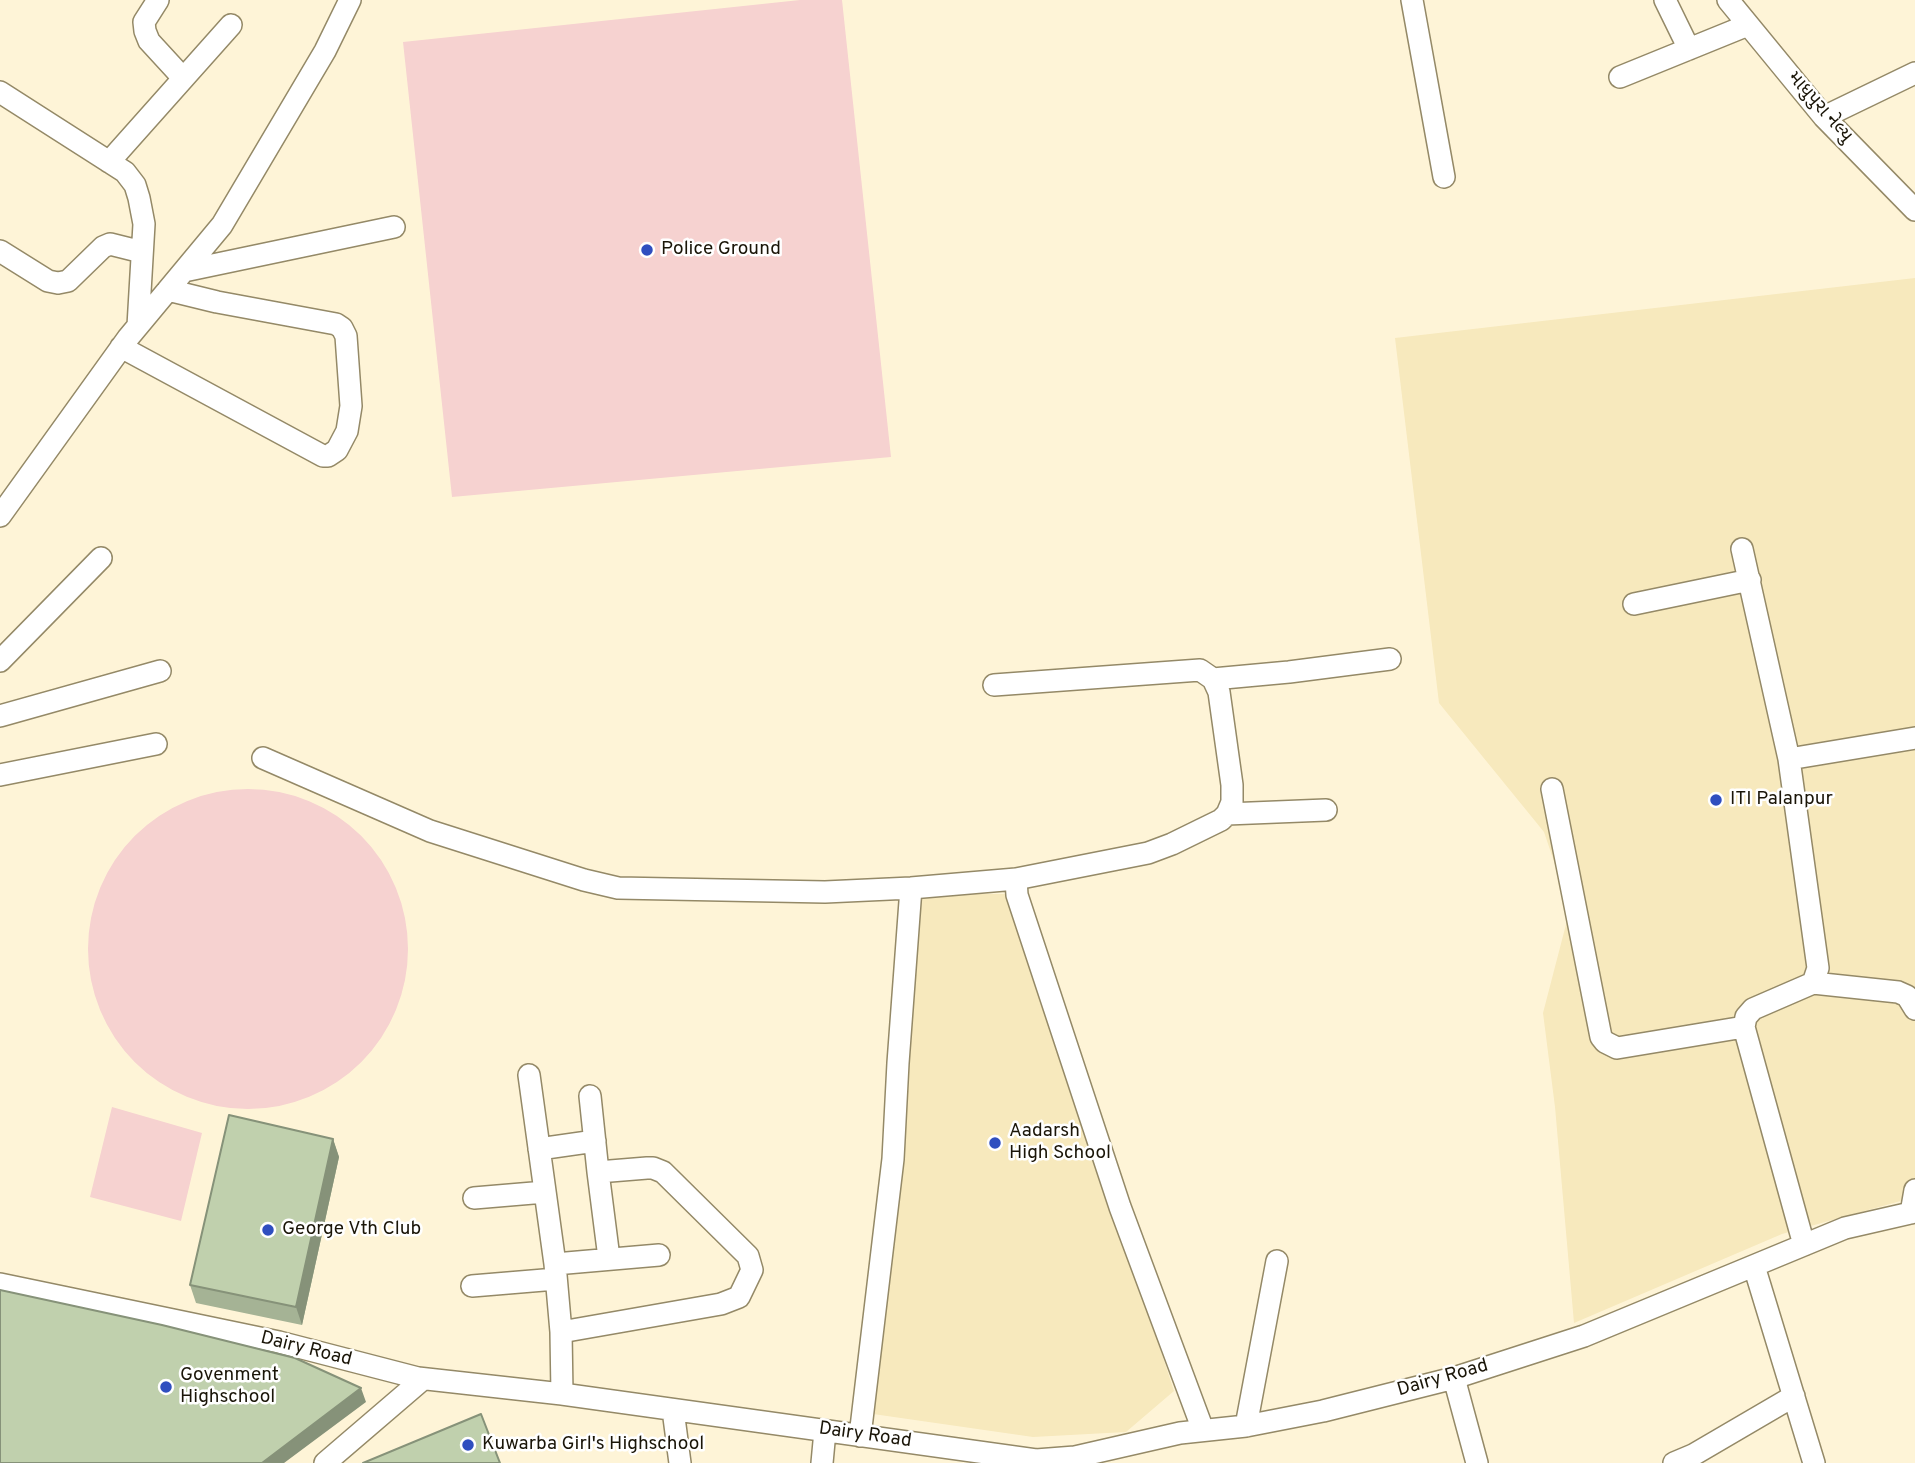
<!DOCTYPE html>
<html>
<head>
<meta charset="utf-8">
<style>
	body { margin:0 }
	canvas { display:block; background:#fef4d7 }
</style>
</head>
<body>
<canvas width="1915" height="1463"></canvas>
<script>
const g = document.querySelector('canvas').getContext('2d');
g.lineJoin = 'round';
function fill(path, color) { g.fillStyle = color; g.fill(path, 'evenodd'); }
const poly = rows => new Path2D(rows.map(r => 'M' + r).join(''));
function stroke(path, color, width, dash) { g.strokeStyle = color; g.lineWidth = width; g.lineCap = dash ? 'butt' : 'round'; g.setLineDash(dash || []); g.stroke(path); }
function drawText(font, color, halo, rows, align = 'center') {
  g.font = font + ' Overpass,"Noto Sans Gujarati",sans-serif'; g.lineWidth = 5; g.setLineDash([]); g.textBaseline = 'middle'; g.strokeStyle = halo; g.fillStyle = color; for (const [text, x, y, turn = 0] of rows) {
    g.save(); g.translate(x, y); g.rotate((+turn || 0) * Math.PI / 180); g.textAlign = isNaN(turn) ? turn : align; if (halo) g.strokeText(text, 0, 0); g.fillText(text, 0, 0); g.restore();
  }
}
fill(poly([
	[1915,278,1915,1197,1782,1234,1574,1323,1555,1107,1543,1013,1570,909,1544,832,1439,703,1395,338],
	[918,894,1012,894,1174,1391,1126,1432,1033,1437,873,1414]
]), '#f7e9bd');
fill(poly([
	[800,0,842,0,891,457,452,497,403,42],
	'88 949a160 160 0 1 1 320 0a160 160 0 1 1-320 0Z',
	[112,1107,202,1133,181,1221,90,1197]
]), '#f6d2d0');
const minor = poly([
	[158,0,144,22,145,31,149,41,183,78],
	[1412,0,1444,177],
	[1665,0,1689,49],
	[1728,0,1824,117,1915,210],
	[1620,77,1748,25],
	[0,92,125,172,135,185,139,198,144,224,138,326],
	[1824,117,1915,73],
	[109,162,231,25],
	[0,251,48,281,58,283,68,281,103,247,110,244,142,252],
	[184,271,394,227],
	[121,347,323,456,328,456,337,450,347,431,351,406,346,336,342,328,336,324,217,302,168,290],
	[0,516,128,338,222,225,325,51,350,0],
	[1742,549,1789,759,1818,968,1813,983,1753,1009,1746,1017,1744,1027,1804,1245],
	[1634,604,1750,580],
	[0,661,101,558],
	[1213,679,1289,672,1390,659],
	[994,685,1200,670,1213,679,1219,692,1232,785,1232,802,1227,814,1221,820,1172,844,1148,853,1016,879,1017,895,1120,1207,1203,1430],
	[0,716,160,671],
	[263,758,430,831,584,880,618,888,825,892,911,888,1016,879],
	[1789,759,1915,738],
	[0,775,156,744],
	[1552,789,1601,1037,1605,1042,1617,1048,1744,1027],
	[1227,814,1326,810],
	[1813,983,1898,992,1907,996,1915,1009],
	[529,1075,555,1264,561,1332,562,1394],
	[590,1096,598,1172,609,1258],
	[539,1149,595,1141],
	[474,1198,545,1192],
	[1911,1213,1915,1190],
	[555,1264,659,1255],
	[1754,1266,1814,1463],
	[0,1284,279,1342,418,1378,562,1394,1036,1460,1075,1457,1180,1433,1246,1426,1323,1411,1454,1378,1584,1336,1845,1228,1915,1212],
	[472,1286,556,1279],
	[561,1332,721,1304,739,1297,752,1270,748,1256,663,1172,653,1168,647,1168,598,1172],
	[1454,1378,1477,1463],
	[673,1410,680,1463],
	[1246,1426,1277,1261],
	[860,1436,893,1159,898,1063,911,888],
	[325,1463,423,1379],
	[822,1463,825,1431],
	[1674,1463,1693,1455,1794,1396]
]);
stroke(minor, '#948967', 24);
stroke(minor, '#fff', 21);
fill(poly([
	[333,1139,339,1157,302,1325,196,1303,190,1285]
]), '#a5b395');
fill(poly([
	[333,1139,339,1157,302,1325,296,1307],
	[361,1388,366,1402,284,1463,262,1463]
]), '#869279');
const building = poly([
	[229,1115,333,1139,296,1307,190,1285,229,1115],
	[0,1290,162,1325,295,1358,361,1388,262,1463,0,1463,0,1290],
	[481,1414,500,1463,363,1463,481,1414]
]);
fill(building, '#c0d0ad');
stroke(building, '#869279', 2);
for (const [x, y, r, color] of [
	[647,250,7,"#2f4ebf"],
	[1716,800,7,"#2f4ebf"],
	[995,1143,7,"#2f4ebf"],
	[268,1230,7,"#2f4ebf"],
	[166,1387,7,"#2f4ebf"],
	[468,1445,7,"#2f4ebf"]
]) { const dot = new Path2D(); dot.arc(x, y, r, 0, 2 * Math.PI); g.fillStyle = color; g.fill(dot); stroke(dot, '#fff', 2.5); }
drawText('19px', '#1a1508', '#fff', [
	["માધુપુરા નેલ્યુ",1819,108,49],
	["Dairy Road",306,1350,14],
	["Dairy Road",1443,1379,-16],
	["Dairy Road",865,1436,8]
]);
drawText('19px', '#1a1508', '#fff', [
	["Police Ground",661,250],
	["ITI Palanpur",1730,800],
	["Aadarsh",1009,1132],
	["High School",1009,1154],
	["George Vth Club",282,1230],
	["Govenment",180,1376],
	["Highschool",180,1398],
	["Kuwarba Girl's Highschool",482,1445]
], 'left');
</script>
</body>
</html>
